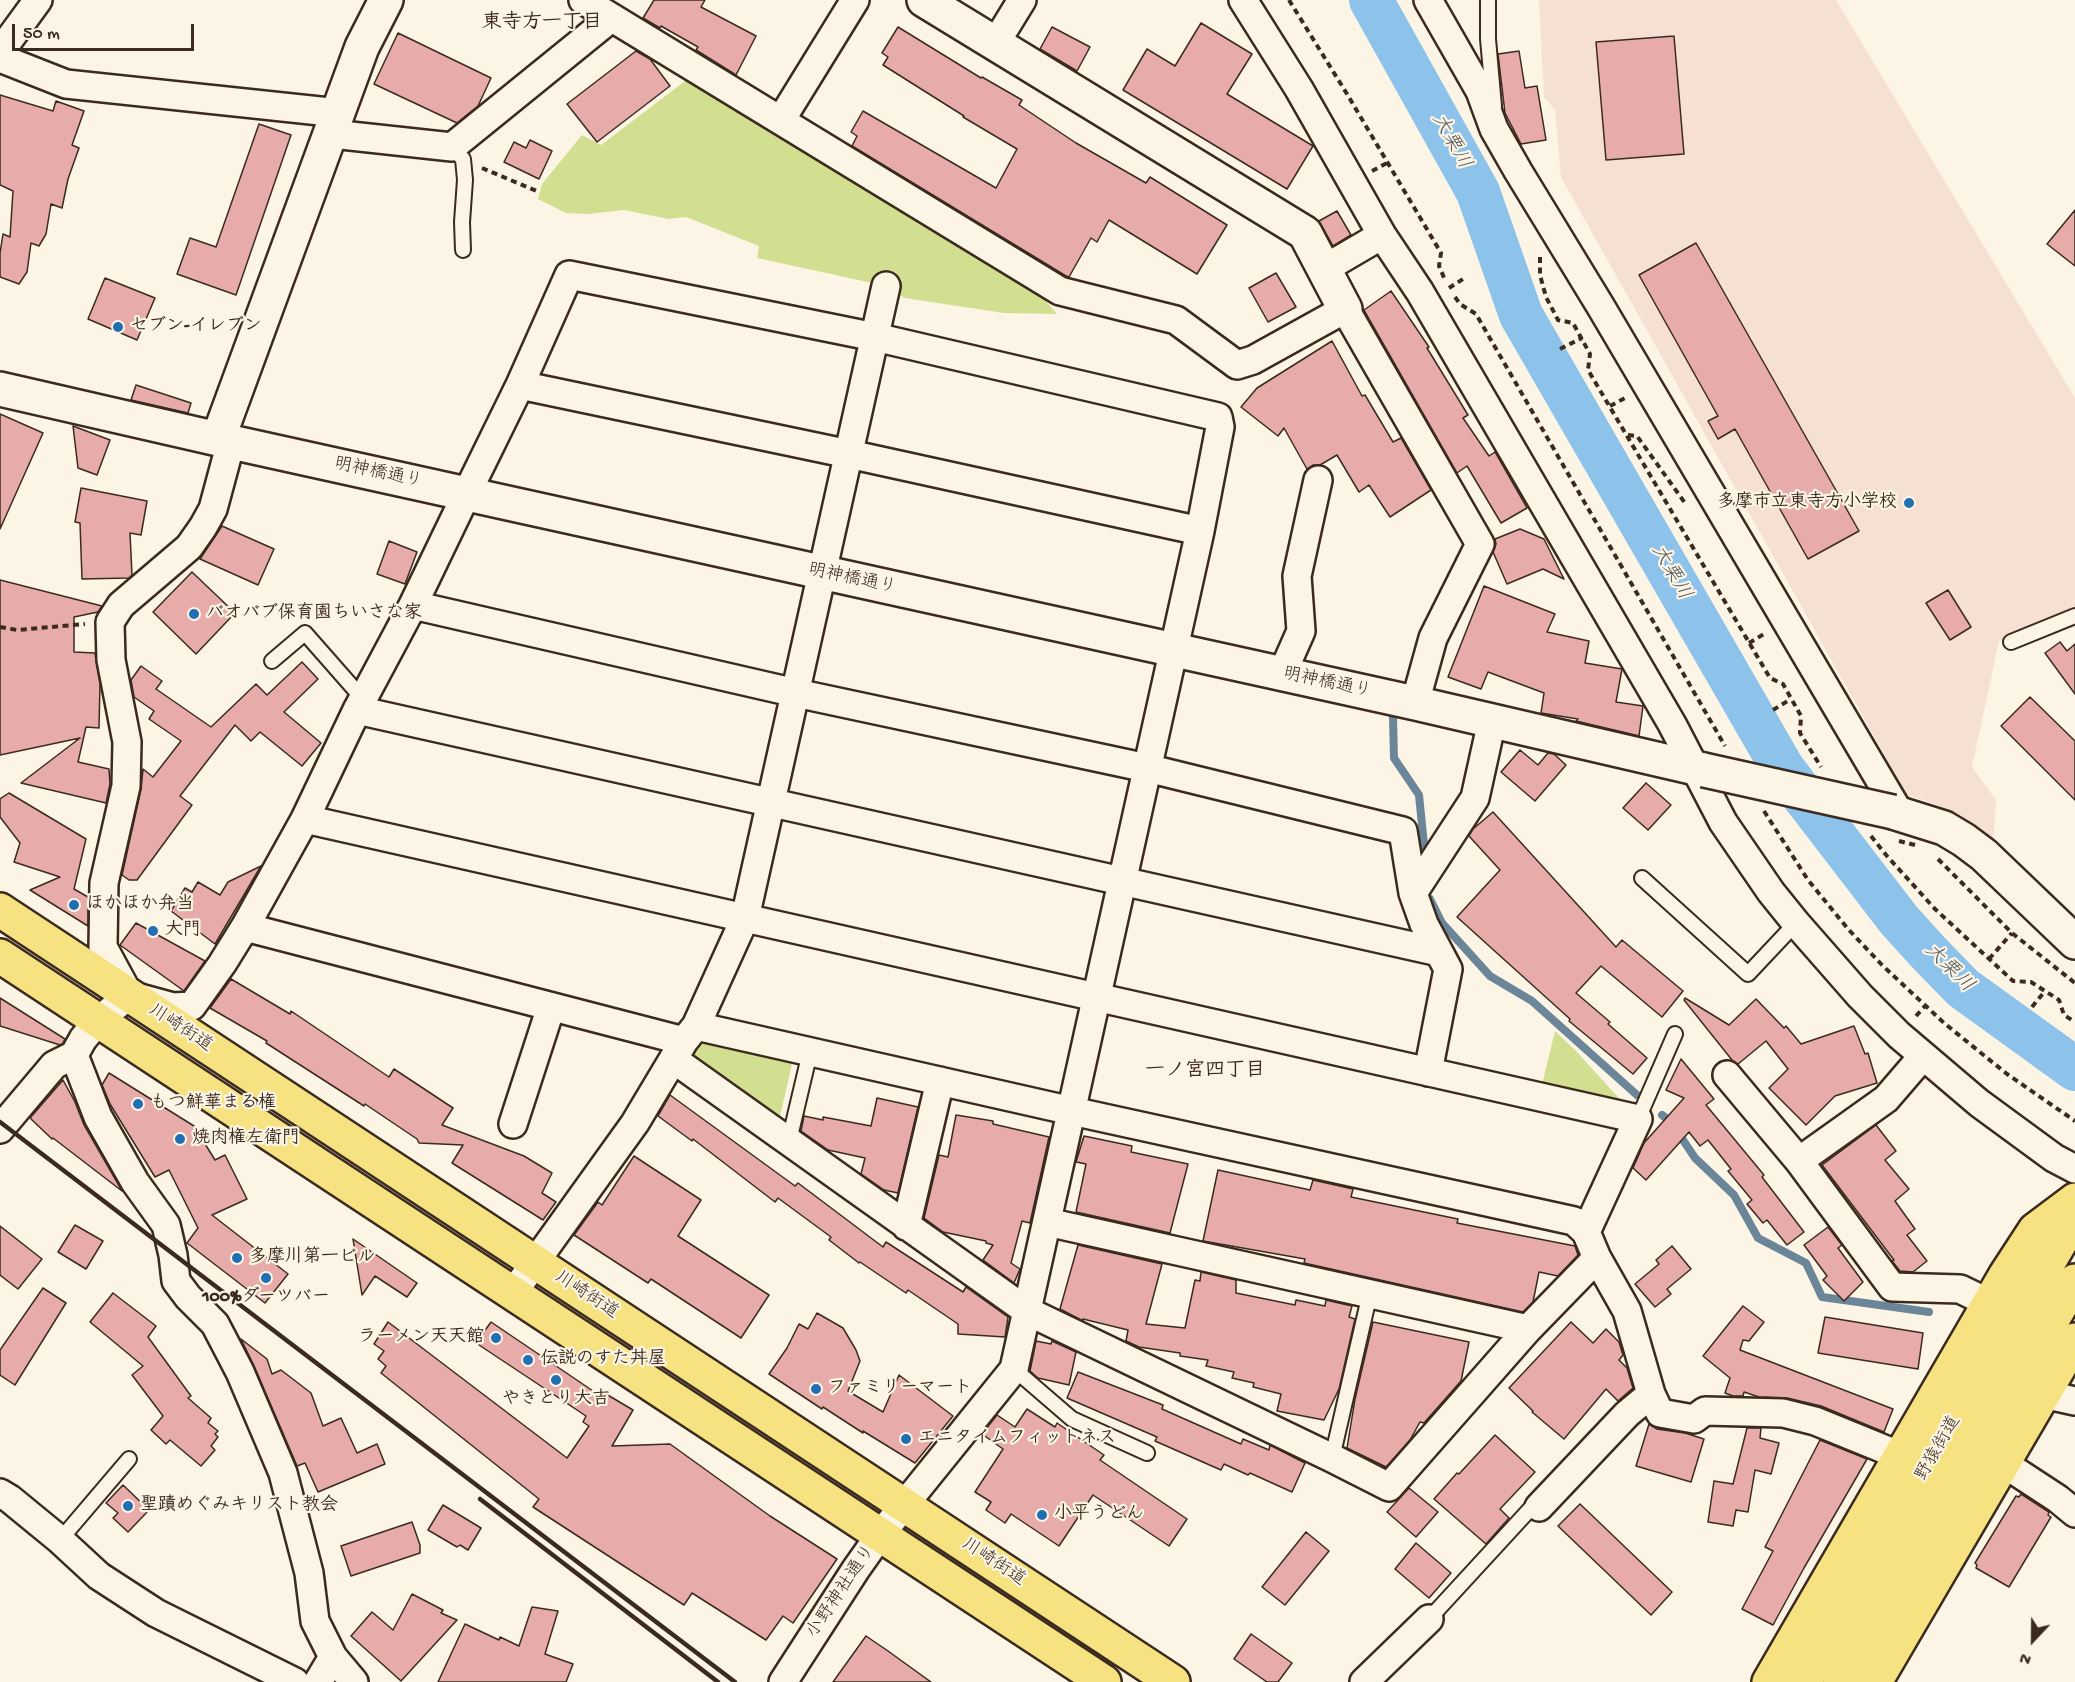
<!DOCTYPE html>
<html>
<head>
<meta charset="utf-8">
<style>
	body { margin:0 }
	#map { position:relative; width:2075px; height:1682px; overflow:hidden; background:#fcf5e5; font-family:"Gochi Hand",sans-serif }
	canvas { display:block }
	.north { position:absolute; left:2003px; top:1610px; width:60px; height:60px; -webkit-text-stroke:4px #fcf5e5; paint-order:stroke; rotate:202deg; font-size:16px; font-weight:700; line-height:24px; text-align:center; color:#3b2a1e }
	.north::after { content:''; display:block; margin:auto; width:21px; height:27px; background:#3b2a1e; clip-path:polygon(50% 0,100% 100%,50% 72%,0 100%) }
	.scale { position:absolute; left:12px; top:24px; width:182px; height:27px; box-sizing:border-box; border:3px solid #3b2a1e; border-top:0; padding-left:8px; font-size:18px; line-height:21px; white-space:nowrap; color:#3b2a1e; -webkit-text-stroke:4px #fcf5e5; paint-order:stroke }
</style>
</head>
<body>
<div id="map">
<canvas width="2075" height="1682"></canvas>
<div class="north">N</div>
<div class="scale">50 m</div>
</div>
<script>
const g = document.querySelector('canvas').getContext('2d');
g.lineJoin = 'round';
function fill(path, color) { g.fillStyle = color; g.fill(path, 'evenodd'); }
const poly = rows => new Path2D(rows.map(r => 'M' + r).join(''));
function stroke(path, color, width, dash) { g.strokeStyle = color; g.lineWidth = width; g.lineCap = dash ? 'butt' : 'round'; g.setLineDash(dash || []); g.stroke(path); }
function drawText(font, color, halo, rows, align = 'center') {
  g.font = font + ' "Gochi Hand","Klee One",sans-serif'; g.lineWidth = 4.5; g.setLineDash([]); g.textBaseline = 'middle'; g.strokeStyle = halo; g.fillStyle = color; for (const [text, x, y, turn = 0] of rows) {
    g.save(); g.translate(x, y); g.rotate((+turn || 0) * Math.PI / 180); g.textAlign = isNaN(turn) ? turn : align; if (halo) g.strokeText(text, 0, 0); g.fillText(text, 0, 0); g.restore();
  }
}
fill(poly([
	[1539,0,1836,0,2075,398,2075,608,1999,641,1972,767,1996,800,1993,841,1960,815,1932,803,1907,795,1561,177,1555,110,1544,97]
]), '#f6dfd3');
fill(poly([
	[689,78,1032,285,1057,314,1004,313,905,298,886,286,757,258,759,246,686,217,668,219,624,210,588,214,566,213,538,199,542,184,582,135,601,145],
	[1555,1031,1576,1051,1638,1119,1539,1097],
	[708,1041,785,1055,792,1064,780,1116,772,1120,697,1066,692,1047]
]), '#d2de90');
stroke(poly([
	[1393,718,1394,758,1419,795,1424,845],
	[1430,899,1442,923,1490,976,1532,1001,1637,1095],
	[1662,1115,1671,1122,1695,1158,1734,1195,1758,1238,1806,1263,1822,1297,1929,1312]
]), '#6c8699', 8);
stroke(poly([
	[1371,0,1478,192,1521,315,1783,769,1899,920,1928,952,1963,988,2075,1069]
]), '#8dc3eb', 44);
const building = poly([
	[654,0,705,0,701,7,756,36,736,75,696,50,698,47,661,26,660,28,643,18,654,0],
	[1201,23,1252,54,1227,94,1313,146,1287,189,1123,90,1147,49,1175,66,1201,23],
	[898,27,981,78,982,77,1022,100,1019,105,1076,143,1146,183,1150,177,1227,225,1197,274,1109,220,1097,242,1091,238,1069,277,1066,276,852,146,857,136,851,132,863,111,996,188,1017,149,963,117,964,116,883,65,888,57,882,53,898,27],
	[1052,27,1090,47,1077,71,1040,49,1052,27],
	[398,33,491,78,478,106,457,123,374,84,398,33],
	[1674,36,1684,154,1606,160,1596,42,1674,36],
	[636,51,650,59,670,86,597,142,567,104,636,51],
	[1519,51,1525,88,1537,86,1546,140,1521,144,1505,113,1498,54,1519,51],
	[0,95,53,111,56,101,84,111,72,145,79,148,68,179,62,208,51,204,46,234,39,246,31,243,27,272,19,284,0,277,0,253,3,234,10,237,13,191,0,185,0,95],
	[259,124,291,135,236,295,177,274,190,238,216,247,259,124],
	[530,140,552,151,539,179,504,162,514,142,526,148,530,140],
	[2075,210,2075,266,2047,244,2075,210],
	[1337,211,1351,235,1333,246,1319,221,1337,211],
	[1696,243,1859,531,1808,559,1735,429,1718,439,1708,421,1718,416,1639,275,1696,243],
	[1276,273,1296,307,1268,322,1249,288,1276,273],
	[105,278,155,298,137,340,88,319,105,278],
	[1391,291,1429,347,1427,348,1468,415,1463,418,1489,456,1495,452,1527,508,1501,523,1467,466,1457,473,1364,310,1391,291],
	[1332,341,1362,396,1365,395,1393,442,1401,438,1431,490,1390,517,1369,485,1359,492,1337,455,1320,465,1313,465,1307,469,1284,428,1278,436,1241,407,1257,388,1332,341],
	[136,385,191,403,188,413,131,400,136,385],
	[0,414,43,433,0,529,0,414],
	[73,426,110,440,97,475,78,468,73,426],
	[81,488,147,501,141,535,130,533,132,575,129,578,82,579,80,523,75,522,81,488],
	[222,526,274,549,258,585,200,559,222,526],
	[1520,529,1544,539,1564,579,1543,569,1507,584,1493,552,1496,544,1495,539,1520,529],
	[389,541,417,552,405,584,377,574,389,541],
	[192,572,235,613,196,654,153,612,192,572],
	[0,580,102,606,98,612,74,617,74,652,95,653,100,684,99,728,86,727,78,762,109,769,110,784,106,803,21,783,80,738,0,755,0,580],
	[1484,586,1555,614,1547,632,1589,641,1585,663,1622,669,1616,702,1643,706,1639,736,1576,721,1578,719,1541,713,1544,693,1488,672,1481,689,1448,677,1484,586],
	[1948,590,1971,627,1950,640,1926,603,1948,590],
	[2060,642,2067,651,2075,644,2075,694,2045,653,2060,642],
	[302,662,318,679,284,712,321,743,302,766,260,732,251,741,235,725,180,796,192,805,137,880,129,880,122,875,141,789,143,769,153,777,181,741,149,719,154,711,134,697,131,680,141,666,162,681,156,689,211,727,256,684,267,695,302,662],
	[2030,697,2075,741,2075,800,2001,726,2030,697],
	[1520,750,1538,765,1548,753,1554,754,1566,765,1535,801,1501,772,1520,750],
	[1646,783,1671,805,1648,830,1623,808,1646,783],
	[9,793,86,839,74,889,88,897,88,926,30,890,60,877,14,862,20,843,0,817,0,799,9,793],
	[1493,812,1616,947,1622,940,1683,991,1662,1017,1601,966,1576,993,1610,1022,1608,1024,1647,1058,1633,1074,1569,1021,1570,1019,1457,917,1500,870,1469,836,1473,829,1493,812],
	[261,866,215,944,171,911,185,888,192,892,198,882,220,895,228,882,261,866],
	[136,923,205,961,184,991,120,945,136,923],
	[231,979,290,1014,291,1011,389,1077,394,1069,453,1108,442,1125,524,1156,552,1173,542,1193,556,1202,543,1220,452,1163,463,1145,419,1143,417,1139,365,1104,364,1106,266,1043,267,1041,210,1008,231,979],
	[0,998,65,1039,63,1043,60,1045,0,1026,0,998],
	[1685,998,1729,1025,1756,999,1784,1028,1786,1026,1801,1044,1854,1026,1865,1054,1868,1053,1877,1083,1835,1096,1806,1125,1769,1088,1788,1069,1766,1041,1738,1064,1732,1060,1684,1000,1685,998],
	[1681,1059,1714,1099,1706,1105,1764,1175,1762,1177,1804,1232,1787,1245,1767,1220,1763,1223,1747,1204,1752,1200,1728,1171,1731,1169,1708,1140,1700,1146,1689,1132,1646,1180,1633,1168,1644,1143,1684,1098,1666,1090,1681,1059],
	[109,1073,194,1126,215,1160,225,1155,247,1199,212,1215,288,1274,265,1303,187,1243,198,1228,169,1170,155,1177,110,1104,102,1085,109,1073],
	[63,1080,75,1102,84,1125,122,1191,53,1138,52,1139,30,1118,63,1080],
	[670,1095,795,1186,798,1183,883,1247,886,1242,963,1292,966,1287,1008,1317,1005,1337,958,1334,958,1324,908,1290,906,1293,860,1262,859,1263,829,1240,831,1237,778,1198,775,1202,693,1139,692,1141,658,1116,670,1095],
	[877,1098,918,1107,898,1193,884,1190,861,1174,865,1158,828,1150,801,1131,804,1116,823,1120,823,1117,871,1126,877,1098],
	[956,1115,993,1121,993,1124,1049,1137,1030,1223,1022,1221,1011,1263,1020,1269,1014,1283,983,1260,993,1245,986,1243,986,1241,943,1232,924,1218,939,1155,948,1157,956,1115],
	[1876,1125,1896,1151,1885,1160,1909,1189,1895,1201,1915,1229,1907,1235,1927,1261,1913,1272,1900,1271,1892,1261,1894,1260,1822,1165,1876,1125],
	[1084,1136,1132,1146,1131,1152,1188,1164,1170,1233,1076,1212,1086,1164,1076,1162,1084,1136],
	[634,1156,701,1200,678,1236,769,1295,741,1338,651,1279,648,1283,574,1235,598,1202,602,1205,634,1156],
	[1218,1170,1310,1190,1313,1180,1353,1189,1351,1197,1458,1219,1457,1223,1575,1246,1578,1255,1558,1276,1539,1272,1533,1302,1523,1312,1304,1263,1305,1259,1203,1241,1218,1170],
	[75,1225,103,1241,86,1269,58,1252,75,1225],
	[0,1226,42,1259,18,1289,0,1275,0,1226],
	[1828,1227,1842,1245,1838,1248,1863,1282,1844,1301,1823,1280,1827,1276,1804,1245,1828,1227],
	[353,1239,417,1283,407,1297,375,1276,362,1295,353,1239],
	[1078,1245,1162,1264,1146,1324,1185,1328,1195,1280,1200,1281,1201,1272,1236,1280,1236,1293,1295,1305,1296,1300,1325,1306,1326,1300,1352,1306,1349,1317,1355,1319,1339,1389,1324,1420,1277,1411,1281,1394,1253,1387,1254,1383,1232,1378,1234,1372,1206,1366,1208,1360,1180,1356,1180,1353,1139,1347,1126,1341,1128,1330,1083,1319,1083,1321,1060,1309,1078,1245],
	[1672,1246,1691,1269,1667,1289,1671,1294,1655,1307,1635,1284,1659,1264,1656,1260,1672,1246],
	[43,1288,66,1303,15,1385,0,1375,0,1350,43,1288],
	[113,1293,156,1326,148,1337,191,1396,188,1398,211,1418,208,1423,218,1431,215,1434,218,1437,211,1446,215,1450,201,1466,170,1440,166,1444,151,1430,163,1416,132,1375,143,1366,90,1322,113,1293],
	[1743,1306,1764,1322,1749,1341,1743,1340,1740,1350,1893,1409,1884,1432,1821,1406,1787,1398,1759,1397,1744,1392,1743,1396,1733,1396,1725,1393,1730,1378,1703,1356,1743,1306],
	[817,1313,843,1328,856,1350,860,1361,848,1391,883,1412,899,1375,953,1416,915,1463,863,1431,863,1433,823,1407,822,1409,769,1374,787,1348,799,1324,808,1329,817,1313],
	[1825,1317,1923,1333,1918,1369,1818,1353,1825,1317],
	[388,1322,567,1458,589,1426,583,1422,586,1416,476,1343,491,1322,599,1395,601,1391,633,1410,612,1446,670,1444,770,1516,837,1559,793,1623,783,1616,766,1640,692,1593,684,1605,533,1507,539,1499,381,1373,386,1366,378,1359,384,1351,374,1344,388,1322],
	[1373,1322,1469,1342,1461,1381,1424,1423,1420,1422,1410,1440,1386,1467,1347,1448,1355,1399,1373,1322],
	[1571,1322,1593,1343,1606,1329,1619,1342,1623,1355,1619,1360,1627,1368,1633,1388,1618,1401,1606,1389,1564,1439,1532,1412,1533,1411,1509,1388,1571,1322],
	[241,1339,267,1359,272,1374,281,1370,311,1393,323,1426,341,1418,357,1453,377,1444,385,1464,318,1492,305,1463,297,1466,254,1366,241,1339],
	[1036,1341,1051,1344,1052,1341,1076,1352,1069,1385,1038,1378,1030,1371,1036,1341],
	[1078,1372,1163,1405,1162,1409,1241,1444,1243,1439,1269,1450,1270,1445,1305,1463,1292,1492,1250,1473,1248,1475,1224,1464,1221,1470,1155,1441,1157,1437,1067,1398,1078,1372],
	[1027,1409,1055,1427,1057,1423,1104,1455,1100,1460,1187,1519,1169,1546,1093,1495,1059,1546,1011,1514,1005,1523,986,1510,991,1502,975,1492,1003,1449,982,1434,997,1415,1015,1427,1027,1409],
	[1649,1424,1657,1429,1685,1433,1704,1439,1691,1482,1636,1466,1649,1424],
	[1747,1428,1761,1428,1760,1438,1779,1443,1771,1474,1755,1470,1748,1512,1736,1510,1733,1526,1708,1522,1714,1481,1733,1484,1747,1428],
	[1495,1435,1535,1472,1500,1509,1509,1518,1486,1544,1434,1499,1457,1473,1459,1474,1495,1435],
	[1820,1440,1867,1459,1804,1568,1773,1625,1742,1609,1773,1551,1765,1547,1820,1440],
	[123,1485,149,1510,128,1532,113,1518,118,1513,106,1503,123,1485],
	[1409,1488,1438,1512,1416,1537,1387,1512,1409,1488],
	[2021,1494,2049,1512,2048,1515,2051,1517,2009,1587,1976,1568,1977,1565,1975,1563,2016,1496,2019,1497,2021,1494],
	[1580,1504,1672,1592,1651,1615,1558,1526,1580,1504],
	[443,1505,481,1528,468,1550,460,1545,457,1547,428,1530,443,1505],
	[412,1522,420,1545,420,1553,351,1576,341,1546,412,1522],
	[1306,1532,1329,1551,1285,1605,1262,1587,1306,1532],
	[1416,1543,1451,1573,1429,1598,1395,1569,1416,1543],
	[412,1594,443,1610,441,1613,457,1620,401,1681,351,1636,372,1612,393,1630,412,1594],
	[532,1607,558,1611,545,1654,573,1664,566,1682,438,1682,465,1624,499,1640,500,1637,519,1646,532,1607],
	[1251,1634,1292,1663,1278,1682,1267,1682,1234,1659,1251,1634],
	[866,1636,888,1651,931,1682,833,1682,866,1636]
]);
fill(building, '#e7aca9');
stroke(building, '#3b2a1e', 1.5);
const service = poly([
	[1488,0,1488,39,1494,106],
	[452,147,463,159,465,180,462,222,463,250],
	[2011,642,2075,616],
	[272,661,305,633,363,699],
	[1642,878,1748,974,1796,923],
	[1638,1119,1675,1034],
	[789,1141,810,1052],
	[1014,1369,1072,1419,1147,1453],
	[1332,1458,1370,1293],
	[60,1540,129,1459],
	[1429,1619,1532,1507,1539,1507]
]);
const minor = poly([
	[583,0,1060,291,1176,320,1237,365,1253,360,1345,309,1480,544,1433,638,1415,703],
	[1243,0,1299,89,1382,235,1420,292,1672,724,1723,822,1771,892,1796,923,1860,996,1899,1035,1979,1103,2054,1158,2075,1169],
	[1428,0,1480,91,1494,129,1518,171,1601,307,1900,814],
	[995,44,1022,0],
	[0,52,38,0],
	[0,58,66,84,339,113],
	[781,120,855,0],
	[332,134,452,147,611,18],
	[1324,269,1382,235],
	[520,385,849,454,1200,531],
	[231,442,213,509,203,527,189,547,121,605,110,622,111,660,127,742,126,786,104,883,103,947,129,995,173,1007,192,1006,222,964,245,927,305,819,357,710,413,605,467,493,520,385,569,275,875,337,1218,417,1220,427,1200,531,1014,1369,880,1535,856,1569,783,1682],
	[413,605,796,693,1147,768,1403,831,1413,893],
	[1282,674,1301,631,1297,576,1318,480],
	[357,710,1439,952],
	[305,819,1638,1119,1586,1232,1597,1258,1627,1311,1651,1394,1660,1413,1694,1419,1705,1411,1783,1413,1815,1421,1901,1456],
	[245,927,684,1041],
	[696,1026,1072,1111,1574,1221,1586,1232],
	[74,1055,98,1117,135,1182,166,1225,173,1255,176,1281,188,1297,215,1324,240,1372,283,1473,309,1573,315,1621,333,1657,354,1682],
	[673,1059,1027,1311,1332,1458,1389,1487,1528,1329,1597,1258],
	[1428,1072,1448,969,1424,924,1413,893,1475,798,1492,721],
	[1727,1075,1799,1161,1886,1099,1923,1056],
	[513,1124,551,1007],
	[0,1129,54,1065,74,1055,83,1039,98,1021,129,995],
	[1799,1161,1892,1287,1960,1289,1989,1303],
	[1047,1222,1528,1329],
	[906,1226,940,1081],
	[513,1293,635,1123,684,1041,696,1026,745,918,886,286],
	[2043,1394,2075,1401],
	[2003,1463,2058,1499,2075,1513],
	[0,1493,10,1499,60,1540,99,1576,156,1613,295,1682],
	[1539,1507,1627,1414,1651,1394],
	[318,1682,333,1657],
	[1364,1682,1429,1619]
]);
const tertiary = poly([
	[924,0,1305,233,1345,309],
	[0,389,231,442,1415,703,1704,770],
	[218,439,362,47,386,0],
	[1893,812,1944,828,1964,840,1984,855,2075,942]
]);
const primary = poly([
	[0,910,1173,1682],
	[0,956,1104,1682],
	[1769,1682,2005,1276,2035,1230,2075,1200],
	[1804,1682,2075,1217],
	[1840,1682,2075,1281],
	[1875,1682,2075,1340]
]);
stroke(service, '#3b2a1e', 18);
stroke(minor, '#3b2a1e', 32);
stroke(tertiary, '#3b2a1e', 38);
stroke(primary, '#3b2a1e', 38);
stroke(poly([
	[1289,0,1347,94,1441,253,1439,266,1445,280],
	[482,168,539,192],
	[1372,171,1387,163],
	[1540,257,1540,275,1546,297,1558,320,1573,323,1590,354,1588,370,1770,678,1783,684,1801,716,1800,733,1821,767],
	[1449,288,1463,279],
	[1455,297,1460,304,1476,314,1725,746],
	[1560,349,1582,338],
	[1610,406,1625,398],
	[1628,435,1637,436,1685,503],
	[0,627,17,630,85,624],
	[1749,643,1764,634],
	[1773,710,1791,699],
	[1764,811,1808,880,1848,929,1882,965,1944,1023,2007,1074,2075,1121],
	[1871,836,1887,856,1935,909,2013,981,2031,982,2059,1000,2064,1015,2075,1022],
	[1938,859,2012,933,2075,983],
	[1989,959,2012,933],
	[2032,1007,2045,991],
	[1916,1016,1925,1006]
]), '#3b2a1e', 4, [6, 4.5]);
stroke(service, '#fcf5e5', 14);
stroke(minor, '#fcf5e5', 27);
stroke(tertiary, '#fcf5e5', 33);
stroke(primary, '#f6e281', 33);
stroke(poly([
	[0,1122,735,1682],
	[480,1499,718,1682]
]), '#3b2a1e', 4.5);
const tertiaryBridge = poly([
	[1704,770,1893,812]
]);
stroke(tertiaryBridge, '#3b2a1e', 38, []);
stroke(poly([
	[1899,841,1915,845]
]), '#3b2a1e', 4, [6, 4.5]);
stroke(tertiaryBridge, '#fcf5e5', 33);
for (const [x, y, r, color] of [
	[118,327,6,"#1f6fb2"],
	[1909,503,6,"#1f6fb2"],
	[194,614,6,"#1f6fb2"],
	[74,905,6,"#1f6fb2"],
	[153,931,6,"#1f6fb2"],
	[138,1104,6,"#1f6fb2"],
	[180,1139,6,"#1f6fb2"],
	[237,1258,6,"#1f6fb2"],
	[266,1278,6,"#1f6fb2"],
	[496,1338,6,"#1f6fb2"],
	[528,1360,6,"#1f6fb2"],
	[556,1380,6,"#1f6fb2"],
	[816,1389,6,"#1f6fb2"],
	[906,1439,6,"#1f6fb2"],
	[128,1506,6,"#1f6fb2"],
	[1042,1515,6,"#1f6fb2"]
]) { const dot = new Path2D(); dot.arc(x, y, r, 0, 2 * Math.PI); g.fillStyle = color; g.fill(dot); stroke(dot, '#fcf5e5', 2); }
drawText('bold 18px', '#3b2a1e', '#fcf5e5', [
	["セブン-イレブン",130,327],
	["多摩市立東寺方小学校",1897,503,"right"],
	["バオバブ保育園ちいさな家",206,614],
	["ほかほか弁当",86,905],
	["大門",165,931],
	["もつ鮮華まる権",150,1104],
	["焼肉権左衛門",192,1139],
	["多摩川第一ビル",249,1258],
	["100%ダーツバー",266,1298,"center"],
	["ラーメン天天館",484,1338,"right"],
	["伝説のすた丼屋",540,1360],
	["ファミリーマート",828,1389],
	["やきとり大吉",556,1400,"center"],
	["エニタイムフィットネス",918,1439],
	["聖蹟めぐみキリスト教会",140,1506],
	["小平うどん",1054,1515]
], 'left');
drawText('18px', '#3b2a1e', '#fcf5e5', [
	["明神橋通り",378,474,12],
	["明神橋通り",852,580,12],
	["明神橋通り",1327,684,12],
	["川崎街道",180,1029,33],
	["川崎街道",586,1296,33],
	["野猿街道",1939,1449,-60],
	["川崎街道",993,1563,33],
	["小野神社通り",842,1592,-56]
]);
drawText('bold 20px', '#3b2a1e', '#fcf5e5', [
	["東寺方一丁目",542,24],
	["一ノ宮四丁目",1205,1072]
]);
drawText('italic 20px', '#54585c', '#fcf5e5', [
	["大栗川",1450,142,61],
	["大栗川",1670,573,60],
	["大栗川",1948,969,45]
]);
</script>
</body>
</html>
